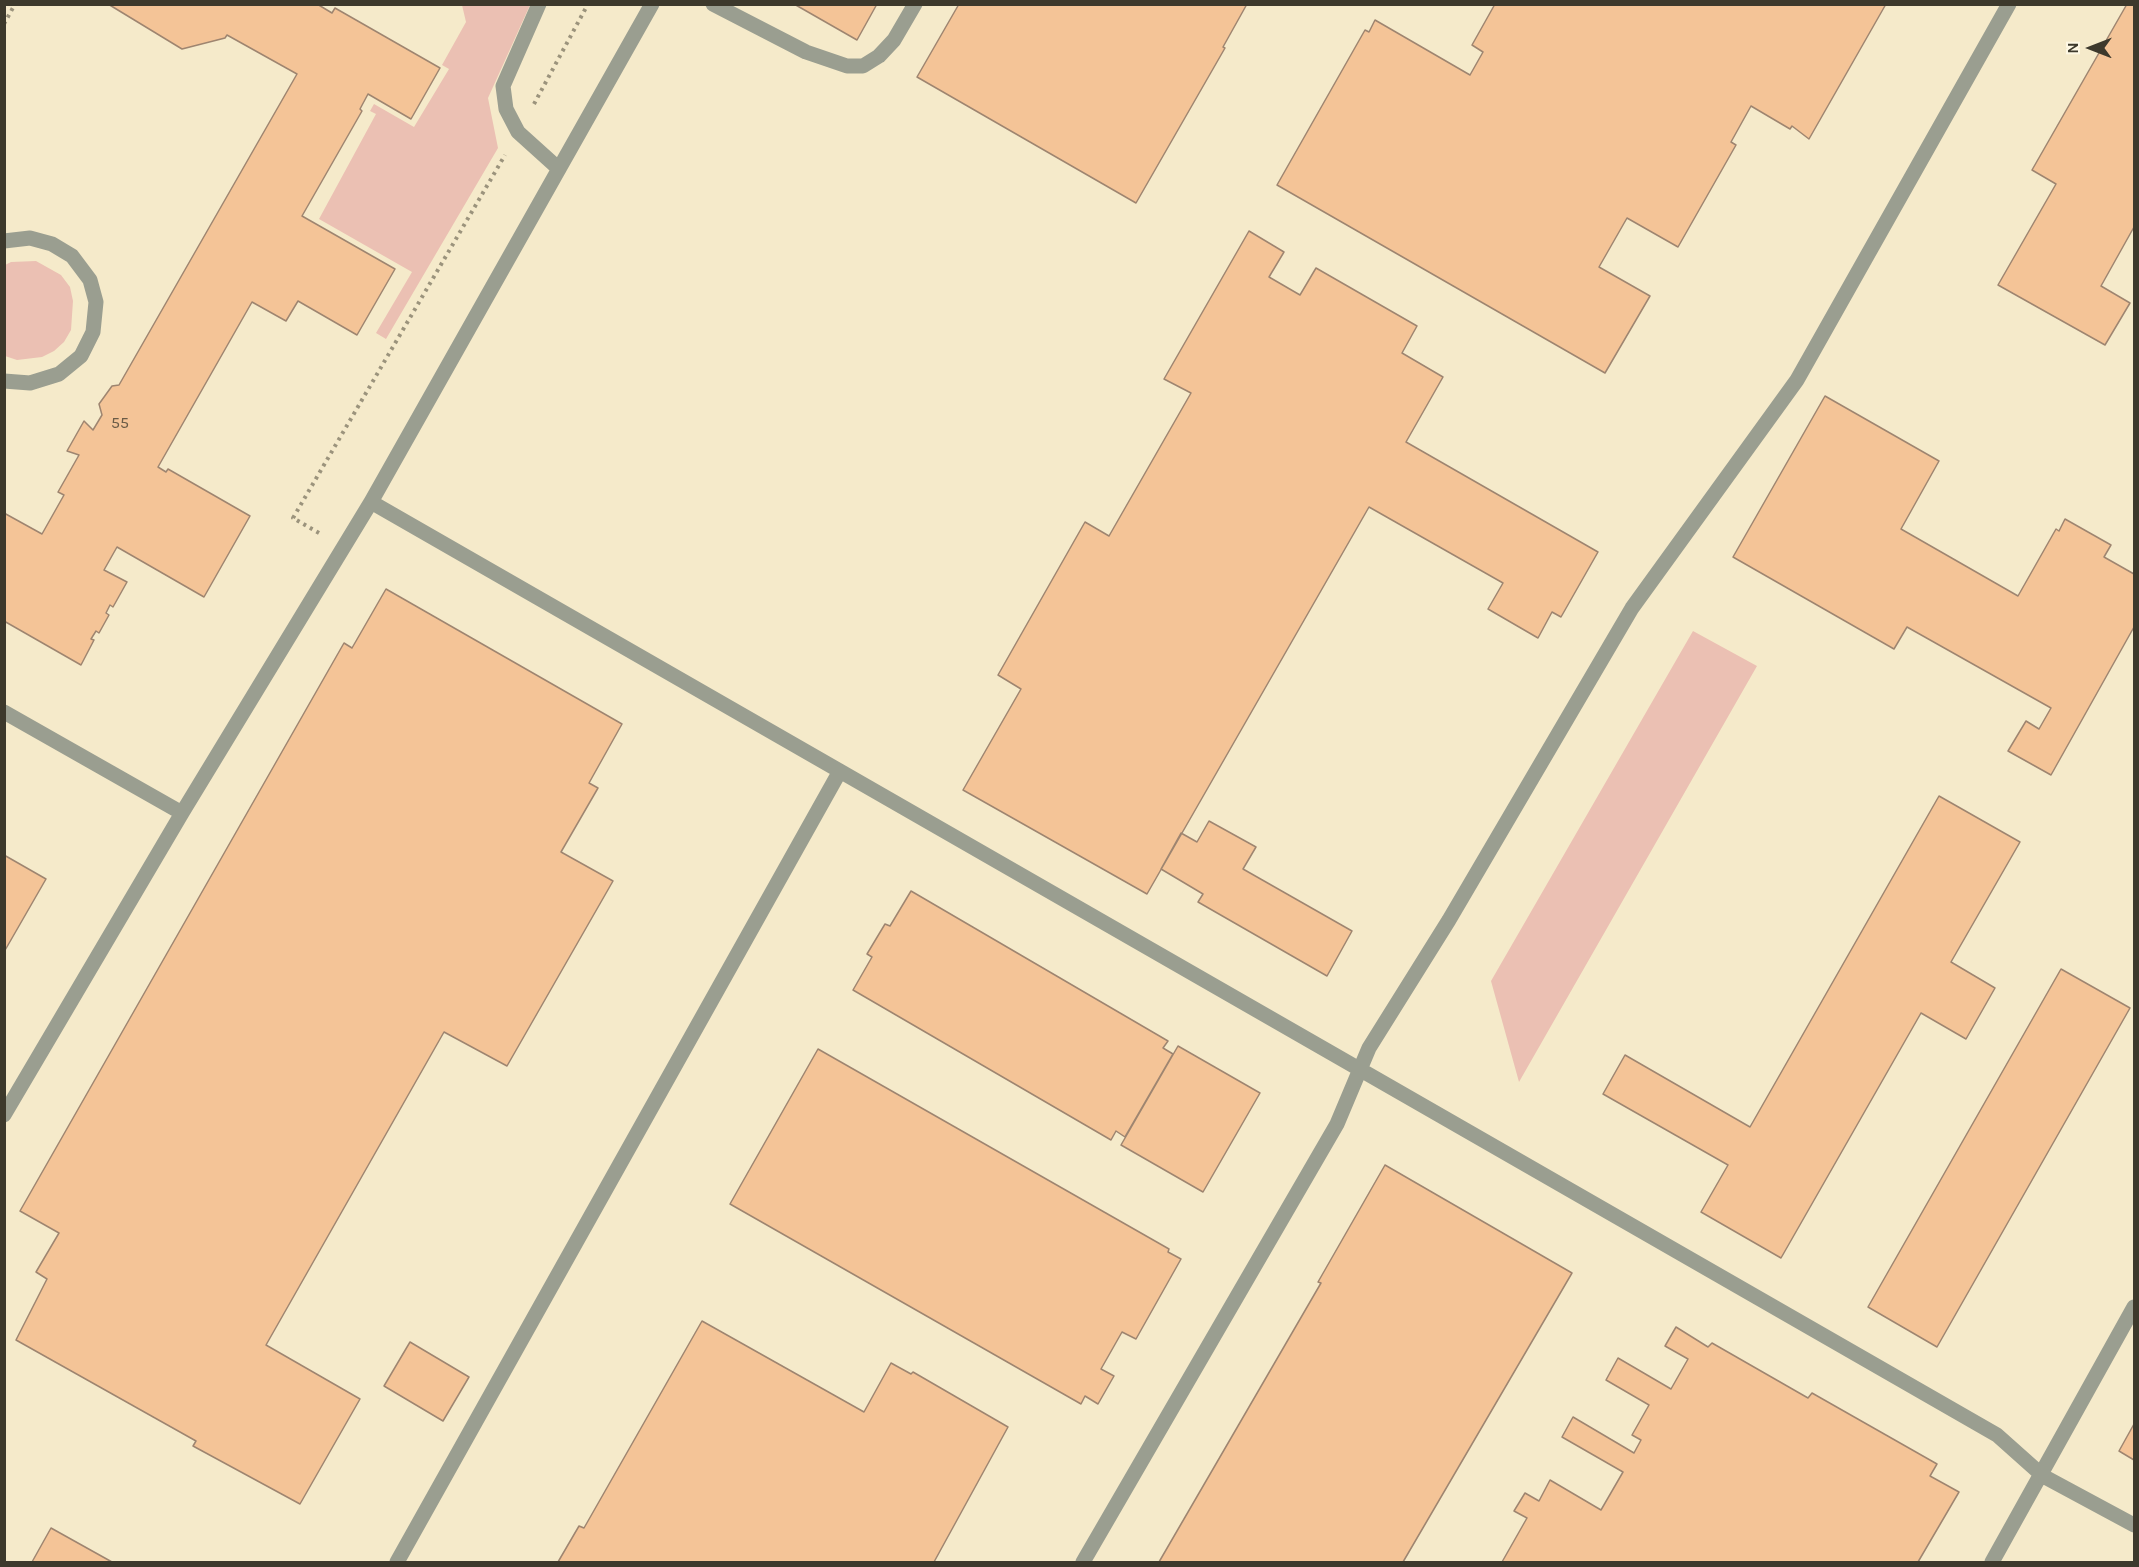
<!DOCTYPE html>
<html>
<head>
<meta charset="utf-8">
<style>
	body { margin:0 }
	#map { position:relative; width:2139px; height:1567px; overflow:hidden; background:#f5eaca; font-family:Karla,sans-serif }
	canvas { display:block }
	.frame { position:absolute; inset:0; border:6px solid #3d392c; pointer-events:none }
	.north { position:absolute; left:2061px; top:18px; width:60px; height:60px; -webkit-text-stroke:4px #fef8e4; paint-order:stroke; rotate:270deg; font-size:16px; font-weight:700; line-height:24px; text-align:center; color:#3d392c }
	.north::after { content:''; display:block; margin:auto; width:21px; height:27px; background:#3d392c; clip-path:polygon(50% 0,100% 100%,50% 72%,0 100%) }
</style>
</head>
<body>
<div id="map">
<canvas width="2139" height="1567"></canvas>
<div class="frame"></div>
<div class="north">N</div>
</div>
<script>
const g = document.querySelector('canvas').getContext('2d');
g.lineJoin = 'round';
function fill(path, color) { g.fillStyle = color; g.fill(path, 'evenodd'); }
const poly = rows => new Path2D(rows.map(r => 'M' + r).join(''));
function stroke(path, color, width, dash) { g.strokeStyle = color; g.lineWidth = width; g.lineCap = dash ? 'butt' : 'round'; g.setLineDash(dash || []); g.stroke(path); }
function drawText(font, color, halo, rows, align = 'center') {
  g.font = font + ' Karla,sans-serif'; g.lineWidth = 5; g.setLineDash([]); g.textBaseline = 'middle'; g.strokeStyle = halo; g.fillStyle = color; for (const [text, x, y, turn = 0] of rows) {
    g.save(); g.translate(x, y); g.rotate((+turn || 0) * Math.PI / 180); g.textAlign = isNaN(turn) ? turn : align; if (halo) g.strokeText(text, 0, 0); g.fillText(text, 0, 0); g.restore();
  }
}
fill(poly([
	[462,5,530,5,488,98,498,148,386,339,376,333,412,272,319,219,376,114,370,111,374,104,414,127,449,69,442,65,466,22],
	[36,261,61,275,70,287,73,301,71,330,64,342,54,351,42,357,17,360,5,356,5,265,11,262],
	[1693,631,1757,666,1519,1082,1491,981]
]), '#ebc0b3');
const building = poly([
	[108,4,317,4,332,13,335,8,440,68,411,119,368,94,360,109,362,111,302,216,395,269,357,335,298,301,286,321,252,302,158,467,166,472,168,469,250,516,204,597,117,547,104,570,127,582,113,607,110,605,106,613,109,615,99,633,96,631,91,639,94,640,81,665,4,621,4,513,42,534,64,495,58,492,79,455,67,451,84,421,93,430,102,415,99,404,112,386,119,385,297,74,227,35,225,38,182,49,108,4],
	[794,4,877,4,857,40,794,4],
	[959,4,1247,4,1223,47,1225,48,1136,203,917,77,959,4],
	[1495,4,1886,4,1809,139,1792,126,1790,129,1751,106,1731,142,1736,145,1678,247,1627,218,1599,267,1650,296,1605,373,1277,185,1365,30,1369,32,1375,20,1470,75,1483,52,1472,45,1495,4],
	[2127,4,2134,4,2134,227,2101,286,2130,303,2105,345,1998,285,2056,184,2032,170,2127,4],
	[1249,231,1284,252,1269,277,1300,295,1316,268,1417,326,1402,353,1443,377,1406,442,1598,552,1561,617,1552,612,1538,638,1488,609,1503,583,1369,507,1147,894,963,790,1021,689,998,675,1085,522,1109,536,1191,393,1164,379,1249,231],
	[1825,396,1939,461,1901,529,2018,596,2056,529,2059,531,2065,519,2111,545,2104,557,2134,574,2134,627,2051,775,2008,751,2026,721,2039,729,2051,708,1907,627,1894,649,1733,557,1825,396],
	[386,589,622,724,589,783,598,788,561,852,613,881,507,1066,444,1032,266,1345,360,1399,300,1504,193,1446,196,1441,16,1340,47,1279,36,1272,59,1233,20,1211,344,643,352,648,386,589],
	[1939,796,2020,842,1951,962,1995,988,1966,1039,1921,1013,1781,1258,1701,1212,1728,1165,1603,1094,1625,1055,1750,1127,1939,796],
	[1209,821,1256,847,1243,869,1352,931,1327,976,1198,902,1203,894,1161,869,1181,833,1197,842,1209,821],
	[4,855,46,879,4,952,4,855],
	[911,891,1168,1041,1163,1048,1173,1054,1125,1137,1116,1131,1111,1140,853,990,872,957,867,954,885,924,890,926,911,891],
	[2061,969,2130,1008,1937,1347,1868,1307,2061,969],
	[1178,1046,1260,1093,1203,1192,1121,1145,1178,1046],
	[818,1049,1169,1249,1168,1252,1181,1259,1136,1339,1122,1332,1101,1369,1114,1376,1098,1404,1085,1396,1081,1404,730,1204,818,1049],
	[1385,1165,1572,1273,1403,1562,1159,1562,1321,1283,1318,1282,1385,1165],
	[702,1321,864,1412,891,1363,911,1374,913,1372,1008,1427,934,1562,558,1562,579,1526,584,1528,702,1321],
	[1676,1327,1708,1347,1712,1343,1808,1398,1812,1393,1937,1464,1930,1476,1959,1492,1918,1562,1502,1562,1527,1518,1514,1511,1525,1493,1539,1501,1550,1480,1601,1510,1623,1472,1562,1437,1573,1417,1634,1453,1641,1440,1632,1435,1649,1405,1606,1380,1618,1358,1671,1389,1688,1359,1665,1346,1676,1327],
	[410,1342,469,1377,443,1421,384,1386,410,1342],
	[2134,1424,2134,1460,2119,1451,2134,1424],
	[51,1528,112,1562,32,1562,51,1528]
]);
fill(building, '#f4c497');
stroke(building, '#9e8570', 1.5);
stroke(poly([
	[4,24,15,4],
	[534,104,588,4],
	[319,533,293,518,505,155]
]), '#9b937c', 4, [3, 4.5]);
stroke(poly([
	[539,4,503,86,506,109,518,132,559,169],
	[652,4,371,502,1997,1435,2043,1476,2134,1525],
	[713,4,806,52,847,66,863,66,879,56,894,40,915,4],
	[4,241,30,238,52,244,72,256,90,280,96,302,93,332,81,356,59,374,30,383,4,381],
	[4,712,182,813],
	[4,1115,182,813,371,502],
	[397,1562,840,771],
	[1083,1562,1337,1124,1369,1048,1449,920,1632,608,1797,380,2009,4],
	[1992,1562,2134,1307]
]), '#9a9e90', 15);
drawText('16px', '#6b5c47', null, [
	["55",120,423]
]);
</script>
</body>
</html>
